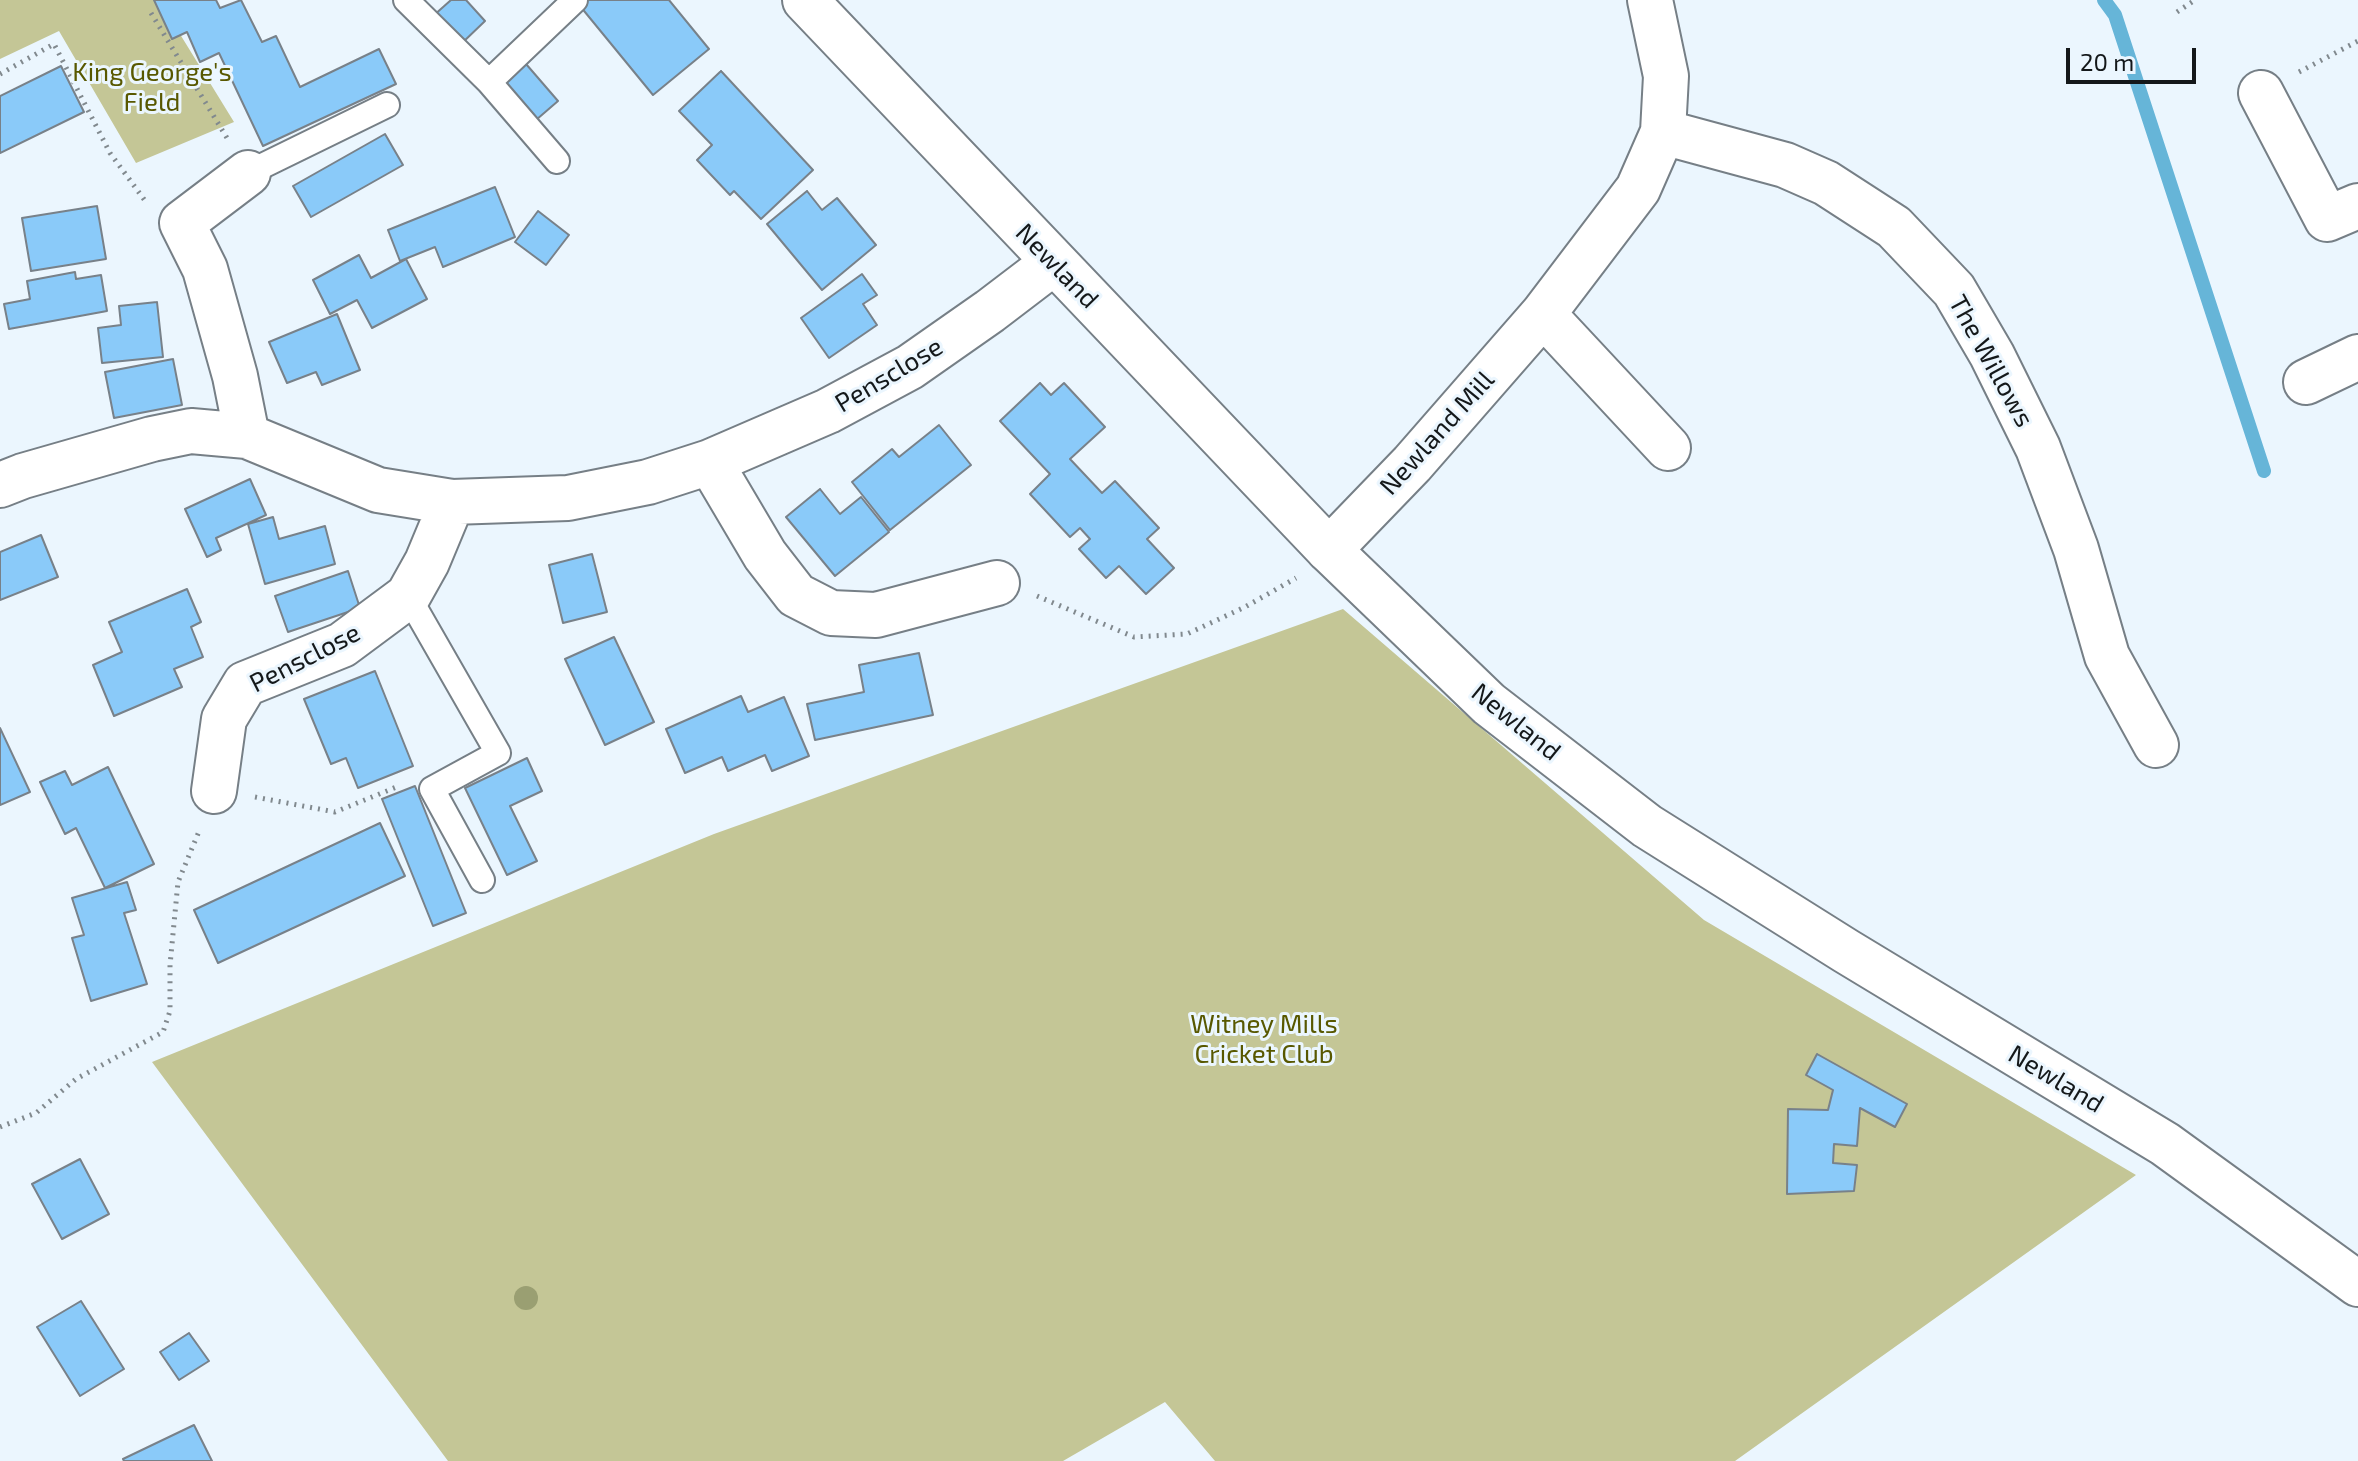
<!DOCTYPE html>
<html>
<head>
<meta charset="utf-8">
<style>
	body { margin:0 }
	#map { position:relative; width:2358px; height:1461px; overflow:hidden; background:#ebf6fe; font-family:"Exo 2",sans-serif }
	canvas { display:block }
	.scale { position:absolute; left:2066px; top:48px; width:130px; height:36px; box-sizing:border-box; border:4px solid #14181a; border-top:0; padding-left:10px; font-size:24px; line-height:28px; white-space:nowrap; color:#14181a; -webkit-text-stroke:6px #ebf6fe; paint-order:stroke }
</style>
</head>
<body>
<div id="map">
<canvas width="2358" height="1461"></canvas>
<div class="scale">20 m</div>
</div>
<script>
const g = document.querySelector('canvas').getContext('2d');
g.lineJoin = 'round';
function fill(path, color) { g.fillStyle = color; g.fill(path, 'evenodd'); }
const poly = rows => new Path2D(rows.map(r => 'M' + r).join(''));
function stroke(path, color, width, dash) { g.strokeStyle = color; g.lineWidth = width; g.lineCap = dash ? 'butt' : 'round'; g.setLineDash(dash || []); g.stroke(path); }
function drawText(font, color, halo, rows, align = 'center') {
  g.font = font + ' "Exo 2",sans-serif'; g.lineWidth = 6; g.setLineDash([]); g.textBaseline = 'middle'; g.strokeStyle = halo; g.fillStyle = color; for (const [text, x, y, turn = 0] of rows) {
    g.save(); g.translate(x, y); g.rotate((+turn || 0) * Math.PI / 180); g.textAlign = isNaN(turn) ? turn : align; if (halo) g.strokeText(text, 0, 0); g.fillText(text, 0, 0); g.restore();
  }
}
fill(poly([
	[0,0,159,0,234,122,136,163,59,31,0,59],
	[1343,609,1704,920,2136,1175,1735,1461,1215,1461,1165,1402,1063,1461,448,1461,152,1062,714,834]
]), '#c4c696');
stroke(poly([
	[2104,0,2115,15,2264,471]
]), '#66b5d8', 14);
const building = poly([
	[154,0,216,0,220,8,241,0,262,42,276,36,300,87,379,49,396,84,263,146,219,53,200,62,187,32,172,39,154,0],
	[451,0,466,0,485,21,460,45,433,16,451,0],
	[587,0,669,0,709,49,653,95,580,6,587,0],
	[520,57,558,101,536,120,498,77,520,57],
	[61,66,84,112,0,153,0,96,61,66],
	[721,71,813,170,761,219,734,191,730,195,697,160,712,145,679,111,721,71],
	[385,134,403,165,311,217,293,186,385,134],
	[495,187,515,237,443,267,435,247,400,261,388,230,495,187],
	[807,191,822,210,837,198,876,245,822,290,767,224,807,191],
	[97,206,106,259,31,271,22,218,97,206],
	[538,211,569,235,546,265,515,242,538,211],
	[359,255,371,278,406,259,427,299,372,328,357,300,330,314,313,280,359,255],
	[75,272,76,279,101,275,107,311,9,329,4,304,30,299,27,281,75,272],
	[862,274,877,295,863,304,877,325,829,358,801,318,862,274],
	[157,302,163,357,102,363,98,328,121,325,119,306,157,302],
	[337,314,360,370,322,385,316,372,287,383,269,342,337,314],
	[173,359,182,405,114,418,105,372,173,359],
	[1040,383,1051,395,1064,383,1105,427,1070,459,1102,493,1115,481,1159,528,1147,539,1174,568,1146,594,1119,566,1106,578,1079,549,1090,539,1080,528,1070,537,1030,494,1050,474,1000,421,1040,383],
	[939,425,971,465,890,530,852,482,892,449,899,457,939,425],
	[250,479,266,515,216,538,221,550,207,557,185,509,250,479],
	[820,489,840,514,861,497,889,532,835,576,786,517,820,489],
	[273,517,279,539,325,526,335,564,265,584,248,524,273,517],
	[41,535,58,577,0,600,0,552,41,535],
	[592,554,607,612,563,623,549,565,592,554],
	[348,571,360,608,288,632,275,596,348,571],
	[187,589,201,622,191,627,203,657,174,669,182,687,114,716,93,665,122,652,109,622,187,589],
	[614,637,654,722,605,745,565,659,614,637],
	[919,653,933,715,815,740,807,704,864,692,859,665,919,653],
	[375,671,413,766,358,788,346,758,331,764,304,699,375,671],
	[741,696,748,712,784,697,809,756,772,771,765,755,728,771,722,757,685,773,666,729,741,696],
	[0,728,30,792,0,805,0,728],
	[527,758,542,791,510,806,537,861,507,875,465,788,527,758],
	[108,767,154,864,105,888,76,828,65,834,40,782,65,771,72,785,108,767],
	[415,786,466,913,433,926,382,799,415,786],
	[380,823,405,876,218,963,194,910,380,823],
	[127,882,136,910,124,913,147,984,91,1001,72,938,84,935,72,898,127,882],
	[1817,1054,1907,1104,1895,1127,1860,1108,1857,1146,1834,1144,1833,1163,1857,1165,1854,1191,1787,1194,1788,1109,1828,1110,1833,1090,1806,1075,1817,1054],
	[80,1159,109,1214,62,1239,32,1184,80,1159],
	[81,1301,124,1369,80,1396,37,1327,81,1301],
	[189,1333,209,1361,179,1380,160,1352,189,1333],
	[194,1425,212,1461,124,1461,123,1459,194,1425]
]);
fill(building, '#8acaf9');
stroke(building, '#788189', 2);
const lane = poly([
	[406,0,489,82,557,161],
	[489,82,575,0],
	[248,173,387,105],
	[408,596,498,753,432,789,482,880]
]);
const street = poly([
	[2261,93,2327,219,2358,206],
	[1663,132,1785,165,1826,183,1894,227,1954,290,1992,355,2038,448,2076,549,2107,656,2156,745],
	[1543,314,1668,448],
	[2306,382,2358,357],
	[247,436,235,376,205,269,182,223,248,173],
	[710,462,765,555,796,595,831,613,876,615,997,583],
	[0,485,23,476,152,439,191,431,247,436,378,490,452,502,568,498,648,482,710,462,828,411,910,367,990,311,1053,263],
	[1329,550,1412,464,1543,314,1638,189,1663,132,1666,76,1650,0],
	[214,791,224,719,245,684,342,645,408,596,427,562,452,502]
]);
const secondary = poly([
	[805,0,1329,550,1489,704,1647,826,1846,951,2165,1144,2358,1284]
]);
stroke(lane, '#767f86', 28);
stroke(street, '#767f86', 48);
stroke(secondary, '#767f86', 48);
stroke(poly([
	[2177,12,2195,0],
	[151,13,227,138],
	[2299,72,2358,41],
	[0,74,54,44,110,153,146,202],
	[1037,596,1134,637,1187,634,1245,607,1296,578],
	[255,797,335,812,399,786],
	[0,1127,36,1113,76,1079,163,1032,170,1011,170,965,178,882,200,829]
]), '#81898e', 5, [2, 6]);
stroke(lane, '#fff', 24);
stroke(street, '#fff', 44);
stroke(secondary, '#fff', 44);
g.fillStyle = '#9a9f72';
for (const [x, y] of [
	[526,1298]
]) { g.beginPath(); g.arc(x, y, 12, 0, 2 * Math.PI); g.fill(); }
drawText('26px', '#585800', '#ebf6fe', [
	["King George's",152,72],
	["Field",152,102],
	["Witney Mills",1264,1024],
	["Cricket Club",1264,1054]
]);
drawText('26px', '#14181a', '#ebf6fe', [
	["Newland",1057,266,46],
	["The Willows",1991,361,61],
	["Pensclose",889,375,-31],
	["Newland Mill",1437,433,-48],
	["Pensclose",305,658,-27],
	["Newland",1516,722,39],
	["Newland",2056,1079,31]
]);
</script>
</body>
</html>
